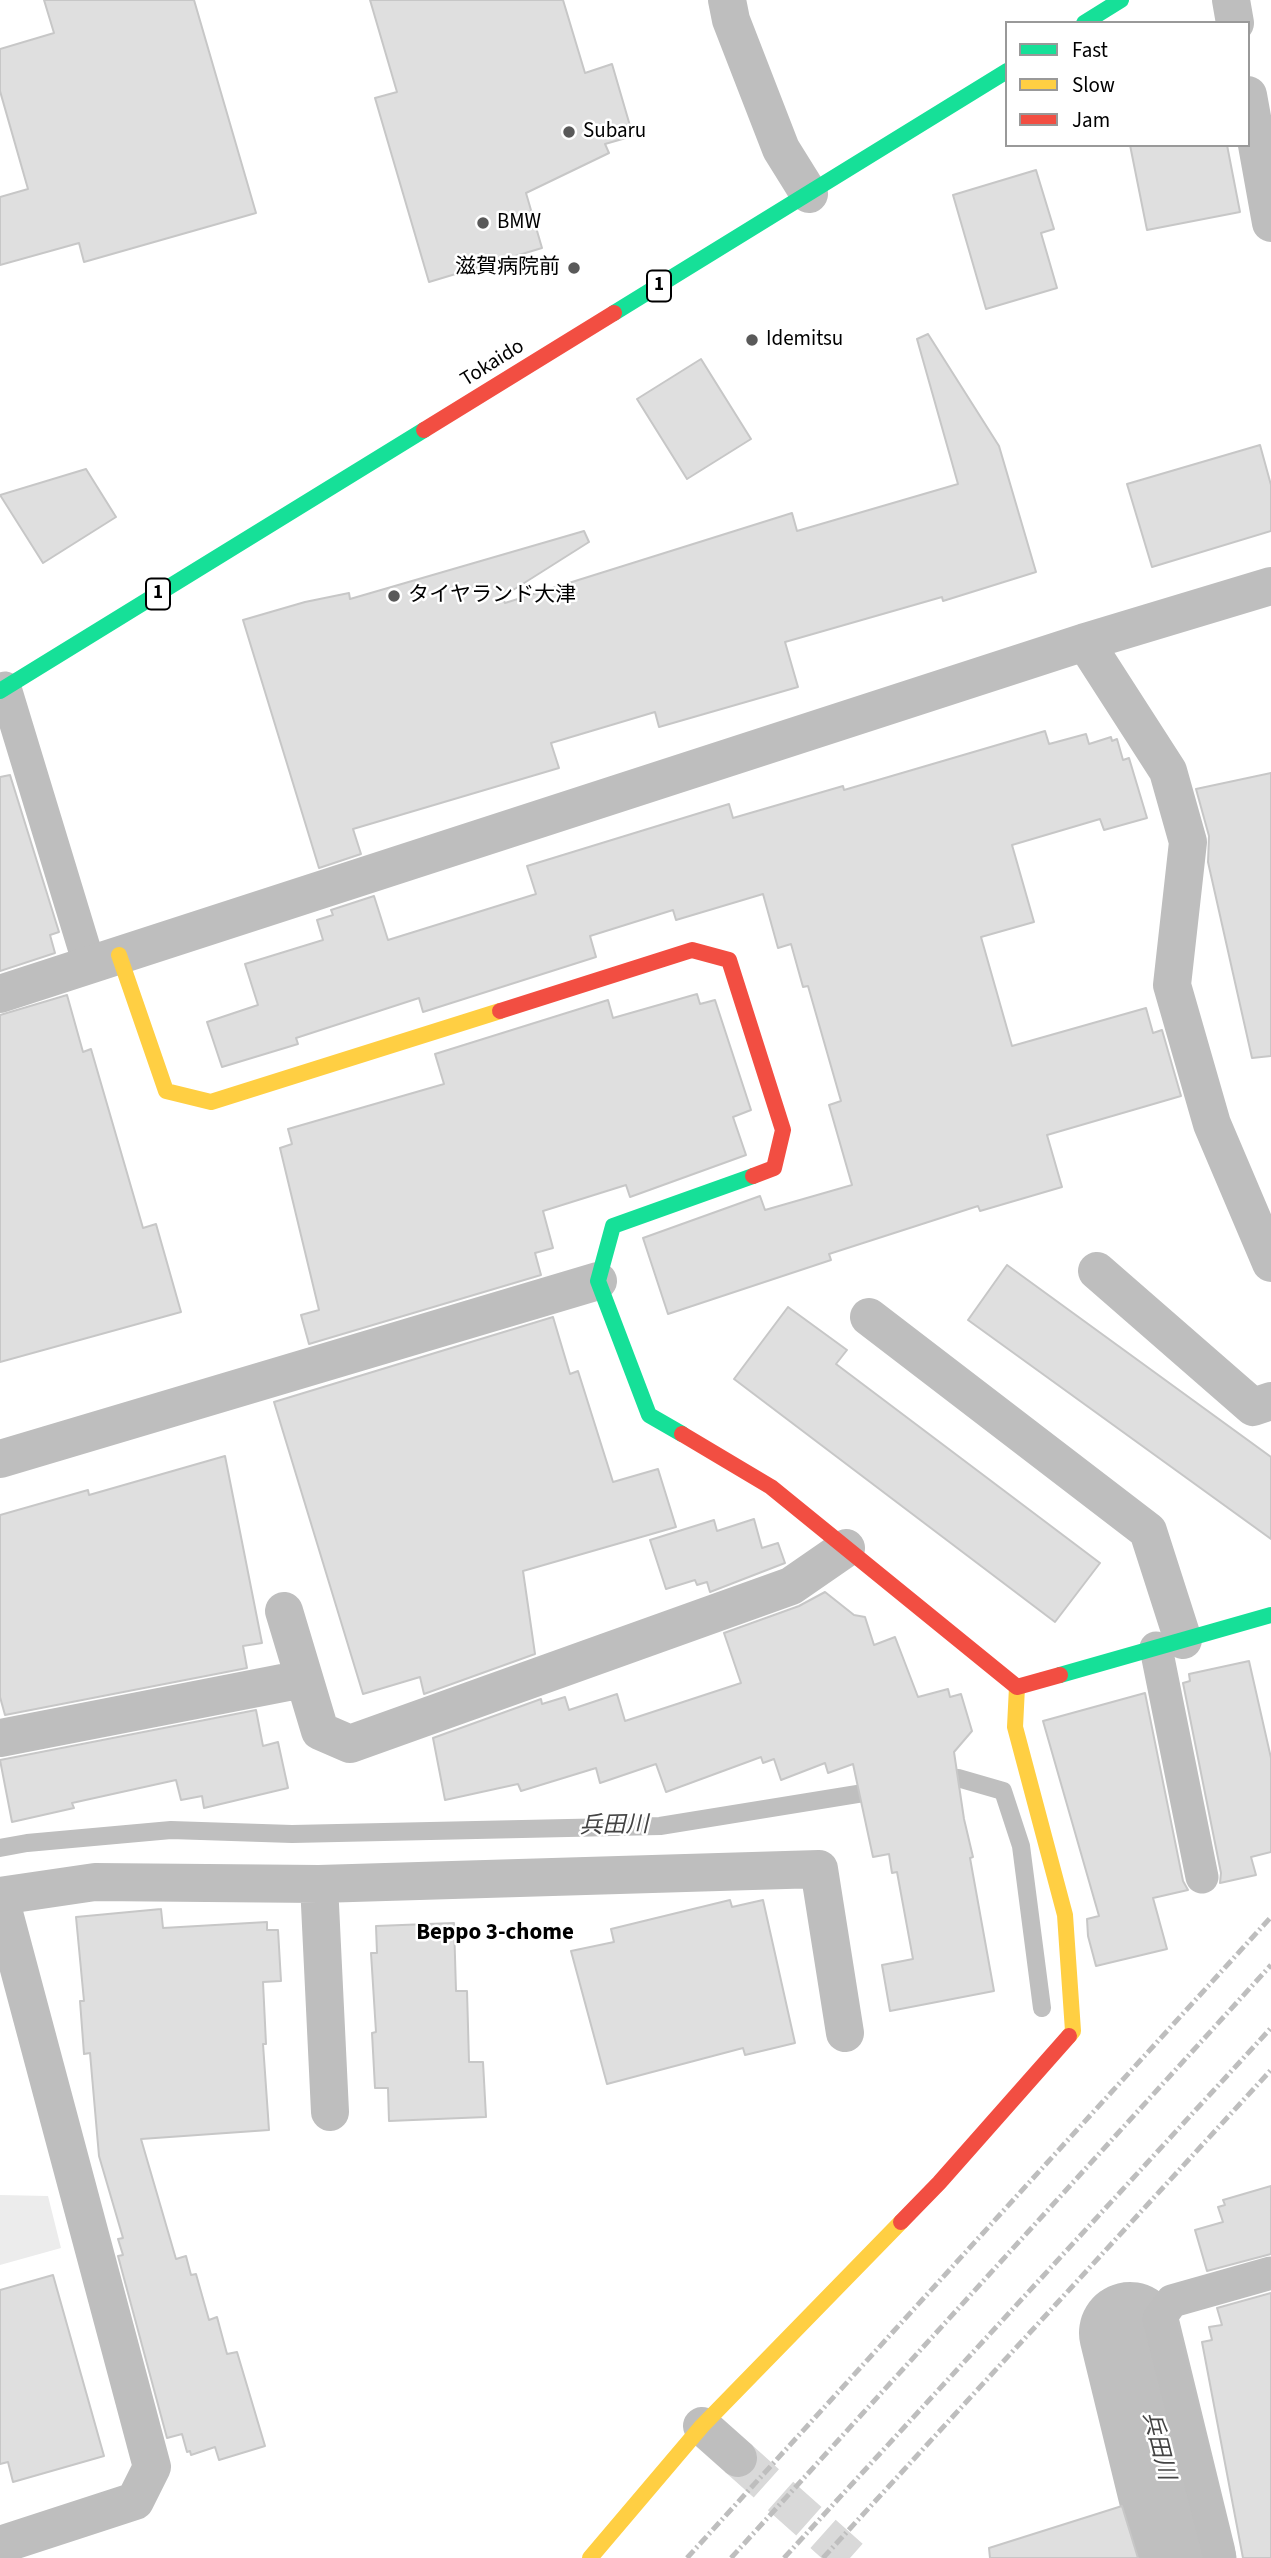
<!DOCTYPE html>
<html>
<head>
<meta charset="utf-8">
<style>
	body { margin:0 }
	#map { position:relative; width:1271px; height:2558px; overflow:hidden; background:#fff; font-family:"Source Sans 3",sans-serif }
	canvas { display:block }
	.legend { position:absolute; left:1005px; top:21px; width:245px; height:126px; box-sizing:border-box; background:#fff; border:2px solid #999; margin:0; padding:9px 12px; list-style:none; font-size:21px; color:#000 }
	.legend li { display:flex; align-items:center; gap:14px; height:35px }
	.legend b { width:35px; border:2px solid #999 }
</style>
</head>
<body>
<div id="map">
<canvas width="1271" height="2558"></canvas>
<ul class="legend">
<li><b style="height:9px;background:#16e098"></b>Fast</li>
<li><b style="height:9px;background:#ffcf43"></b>Slow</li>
<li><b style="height:9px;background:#f24e42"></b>Jam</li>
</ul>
</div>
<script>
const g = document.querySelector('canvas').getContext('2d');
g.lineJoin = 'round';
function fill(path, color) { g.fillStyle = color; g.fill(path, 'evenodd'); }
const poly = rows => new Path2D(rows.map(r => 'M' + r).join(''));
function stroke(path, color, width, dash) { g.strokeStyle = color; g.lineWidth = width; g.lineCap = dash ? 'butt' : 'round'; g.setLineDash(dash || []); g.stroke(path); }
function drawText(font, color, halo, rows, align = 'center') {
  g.font = font + ' "Source Sans 3","Noto Sans JP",sans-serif'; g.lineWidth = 5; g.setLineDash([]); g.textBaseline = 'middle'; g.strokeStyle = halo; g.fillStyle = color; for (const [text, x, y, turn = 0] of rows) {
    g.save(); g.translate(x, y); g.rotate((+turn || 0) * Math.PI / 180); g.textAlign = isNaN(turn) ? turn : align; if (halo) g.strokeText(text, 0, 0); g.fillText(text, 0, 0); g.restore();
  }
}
fill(poly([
	[0,2195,48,2196,61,2248,0,2265]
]), '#ececec');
stroke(poly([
	[937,1781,958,1778,1003,1791,1021,1846,1042,2008],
	[0,1848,27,1843,171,1830,292,1834,660,1826,882,1790]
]), '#bfbfbf', 18);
stroke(poly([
	[1130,2333,1185,2558]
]), '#bfbfbf', 102);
const building = poly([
	[44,0,194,0,256,213,84,262,79,243,0,265,0,197,28,189,0,91,0,49,54,33,44,0],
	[370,0,563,0,585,73,612,64,633,136,605,144,609,153,526,193,542,248,429,282,375,98,397,92,370,0],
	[1130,145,1227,145,1240,212,1147,230,1130,145],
	[1036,170,1054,229,1041,233,1057,288,986,309,953,195,1036,170],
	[928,334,999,446,1036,572,943,601,942,597,785,642,798,687,659,727,655,712,551,743,559,768,353,829,361,854,319,868,243,620,305,602,349,593,350,599,584,531,589,542,502,597,505,603,792,513,797,531,958,484,917,339,928,334],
	[701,359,751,439,687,479,637,399,701,359],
	[1260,445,1271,485,1271,531,1152,567,1127,484,1260,445],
	[86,469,116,517,43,563,0,495,86,469],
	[1045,731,1049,744,1086,734,1089,744,1111,737,1112,741,1117,739,1123,760,1129,758,1147,818,1104,830,1100,819,1012,845,1034,922,981,937,1012,1046,1146,1008,1153,1033,1162,1030,1181,1096,1047,1135,1062,1187,980,1211,978,1206,829,1254,831,1260,668,1314,643,1238,760,1196,765,1210,852,1185,829,1105,841,1101,808,986,803,987,791,944,778,948,763,894,676,920,673,910,590,936,596,957,423,1012,419,998,296,1038,298,1044,222,1067,207,1022,258,1005,245,964,323,940,317,920,333,915,331,910,374,896,388,940,536,894,527,866,729,804,733,818,843,786,844,790,1045,731],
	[1271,773,1271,1056,1252,1058,1208,862,1209,836,1196,789,1271,773],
	[10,775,59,932,50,935,55,953,0,971,0,777,10,775],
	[697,994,700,1004,715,1000,751,1110,733,1117,746,1155,630,1197,626,1185,543,1211,553,1248,535,1253,541,1275,309,1344,301,1315,319,1310,280,1148,292,1144,288,1129,444,1084,435,1054,608,1000,613,1018,697,994],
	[67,995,83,1052,91,1049,143,1228,156,1224,181,1312,0,1362,0,1015,67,995],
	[1007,1265,1271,1457,1271,1539,968,1320,1007,1265],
	[788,1307,847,1350,836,1364,1100,1563,1055,1622,734,1379,788,1307],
	[553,1317,570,1374,578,1371,613,1482,658,1469,676,1527,523,1571,535,1654,424,1694,420,1677,363,1694,274,1402,553,1317],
	[225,1456,262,1643,243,1646,247,1668,5,1715,0,1697,0,1515,88,1490,89,1495,225,1456],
	[754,1519,762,1548,778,1543,785,1563,710,1592,707,1582,697,1585,695,1580,666,1589,650,1540,714,1520,717,1531,754,1519],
	[825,1592,854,1615,865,1617,874,1645,895,1637,918,1697,948,1689,950,1697,961,1694,972,1731,954,1752,964,1819,973,1857,970,1858,994,1991,890,2011,882,1965,913,1959,897,1872,892,1873,889,1854,873,1857,853,1764,828,1773,825,1763,781,1780,774,1759,763,1763,761,1757,666,1792,656,1764,600,1783,596,1768,521,1791,518,1784,445,1800,433,1738,541,1699,542,1704,565,1697,569,1710,617,1694,625,1721,741,1683,724,1633,799,1606,825,1592],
	[1249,1661,1271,1758,1271,1852,1251,1857,1256,1875,1220,1883,1221,1873,1183,1683,1190,1681,1189,1674,1249,1661],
	[1145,1693,1183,1881,1188,1890,1153,1898,1167,1949,1096,1966,1088,1936,1087,1919,1099,1916,1043,1721,1145,1693],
	[256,1710,263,1746,278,1742,288,1788,204,1808,202,1796,181,1800,176,1780,72,1803,74,1808,12,1822,0,1760,256,1710],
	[730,1900,732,1907,763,1900,795,2043,745,2055,743,2048,607,2084,571,1951,614,1942,611,1929,730,1900],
	[161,1909,163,1928,267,1922,267,1930,278,1930,281,1981,263,1982,266,2044,263,2044,269,2130,141,2139,176,2259,186,2256,191,2275,196,2274,209,2320,217,2317,227,2354,237,2352,265,2446,219,2460,215,2447,191,2455,190,2451,187,2452,182,2434,167,2438,118,2256,123,2255,118,2239,123,2238,99,2156,90,2053,84,2054,80,2001,84,2001,76,1917,161,1909],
	[454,1923,456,1991,467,1991,469,2062,483,2062,486,2117,389,2121,388,2088,375,2088,372,2033,376,2032,371,1953,377,1953,376,1926,454,1923],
	[1271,2186,1271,2254,1207,2271,1195,2230,1223,2222,1218,2207,1225,2205,1223,2200,1271,2186],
	[53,2275,104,2456,13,2482,8,2462,0,2464,0,2290,53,2275],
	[1271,2293,1271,2558,1243,2558,1202,2342,1212,2340,1209,2327,1222,2325,1217,2308,1271,2293],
	[1122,2506,1138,2558,990,2558,989,2548,1122,2506]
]);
fill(building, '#dfdfdf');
stroke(building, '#c7c7c7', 2);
stroke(poly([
	[738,2458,850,2558]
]), '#d9d9d9', 38, [38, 19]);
stroke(poly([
	[5,688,89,964],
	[1156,1648,1202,1877],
	[1220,2558,1159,2319,1172,2301,1271,2273]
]), '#bebebe', 33);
stroke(poly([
	[727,0,731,20,781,149,809,194],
	[1231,0,1235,23],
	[1248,95,1271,223],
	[1085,642,1168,771,1188,842,1172,985,1212,1124,1271,1263],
	[0,994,1085,642,1271,586],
	[1097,1271,1253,1407,1271,1401],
	[869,1317,1148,1531,1183,1640],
	[0,1459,598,1281],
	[284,1611,320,1731,350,1744,791,1586,846,1548],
	[0,1738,303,1679],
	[319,1884,330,2112],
	[0,1896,95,1882,319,1884,819,1869,845,2033],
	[0,1898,152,2467,135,2501,0,2545],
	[702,2426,738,2458]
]), '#bebebe', 38);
stroke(poly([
	[1084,23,1121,0],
	[614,313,1007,71],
	[0,691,424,430],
	[682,1434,649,1415,598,1281,613,1226,753,1176],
	[1060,1675,1271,1615]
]), '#16e098', 16);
stroke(poly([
	[119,955,166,1091,211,1102,500,1011],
	[1017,1687,1015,1727,1065,1915,1073,2031,1069,2036],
	[590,2558,702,2426,901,2222]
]), '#ffcf43', 16);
stroke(poly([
	[424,430,614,313],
	[500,1011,692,950,729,960,783,1130,774,1168,753,1176],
	[682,1434,771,1487,1017,1687,1060,1675],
	[901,2222,939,2183,1069,2036]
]), '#f24e42', 16);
stroke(poly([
	[687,2558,1271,1917],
	[731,2558,1271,1965],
	[784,2558,1271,2028],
	[823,2558,1271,2070]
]), '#bebebe', 5, [10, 3.5, 2, 3.5]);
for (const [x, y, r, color] of [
	[569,132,7,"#595959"],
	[483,223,7,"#595959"],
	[574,268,7,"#595959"],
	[752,340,7,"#595959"],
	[394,596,7,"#595959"]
]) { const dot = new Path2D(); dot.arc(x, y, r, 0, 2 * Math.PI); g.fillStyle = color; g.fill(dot); stroke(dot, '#fff', 2.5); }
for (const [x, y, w] of [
	[659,286,24],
	[158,594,24]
]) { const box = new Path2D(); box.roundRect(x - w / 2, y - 15.5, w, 31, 5); g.fillStyle = '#fff'; g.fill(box); stroke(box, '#000', 2); }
drawText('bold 19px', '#000', null, [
	["1",659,286],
	["1",158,594]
]);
drawText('21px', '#000', '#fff', [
	["Subaru",583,132],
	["BMW",497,223],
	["滋賀病院前",560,268,"right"],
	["Idemitsu",766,340],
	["タイヤランド大津",408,596]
], 'left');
drawText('21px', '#000', '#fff', [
	["Tokaido",493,364,-32]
]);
drawText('italic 23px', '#444', '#fff', [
	["兵田川",614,1827,-1],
	["兵田川",1157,2446,76]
]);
drawText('bold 23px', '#000', '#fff', [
	["Beppo 3-chome",495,1934]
]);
</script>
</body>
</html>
